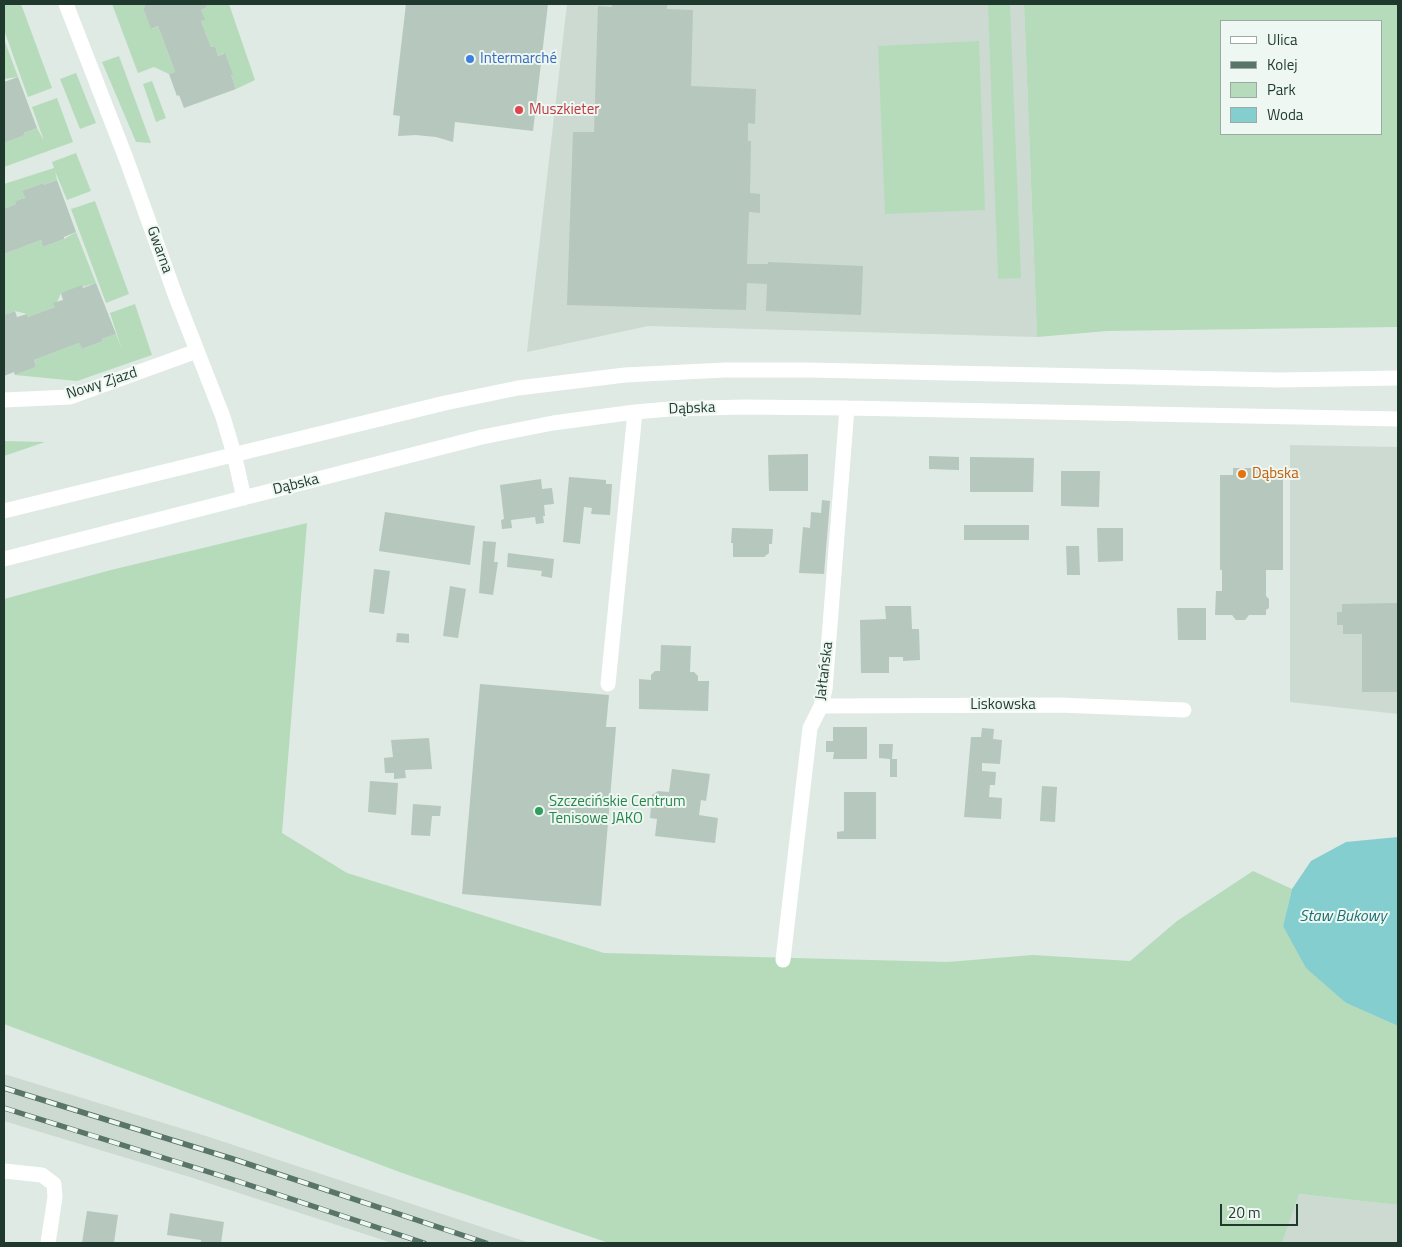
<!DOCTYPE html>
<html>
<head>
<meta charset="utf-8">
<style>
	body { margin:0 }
	#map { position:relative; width:1402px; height:1247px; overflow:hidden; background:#deeae3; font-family:"Titillium Web",sans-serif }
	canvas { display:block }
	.frame { position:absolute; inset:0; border:5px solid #1f392f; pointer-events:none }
	.legend { position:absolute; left:1220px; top:20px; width:162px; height:115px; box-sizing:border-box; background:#eef7f1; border:1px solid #9baba3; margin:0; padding:6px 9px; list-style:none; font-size:15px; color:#1f392f }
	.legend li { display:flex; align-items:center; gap:10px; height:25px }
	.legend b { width:25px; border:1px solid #9baba3 }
	.scale { position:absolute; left:1220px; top:1204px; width:78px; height:22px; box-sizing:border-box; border:2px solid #1f392f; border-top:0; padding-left:6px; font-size:15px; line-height:18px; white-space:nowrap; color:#1f392f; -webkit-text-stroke:4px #eef7f1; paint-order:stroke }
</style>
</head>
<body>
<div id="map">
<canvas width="1402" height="1247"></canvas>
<div class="frame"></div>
<ul class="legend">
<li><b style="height:6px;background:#fff"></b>Ulica</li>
<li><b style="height:6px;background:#59756a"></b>Kolej</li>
<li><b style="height:14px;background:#b6dbbb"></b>Park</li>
<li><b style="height:14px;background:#85ced0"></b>Woda</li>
</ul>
<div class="scale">20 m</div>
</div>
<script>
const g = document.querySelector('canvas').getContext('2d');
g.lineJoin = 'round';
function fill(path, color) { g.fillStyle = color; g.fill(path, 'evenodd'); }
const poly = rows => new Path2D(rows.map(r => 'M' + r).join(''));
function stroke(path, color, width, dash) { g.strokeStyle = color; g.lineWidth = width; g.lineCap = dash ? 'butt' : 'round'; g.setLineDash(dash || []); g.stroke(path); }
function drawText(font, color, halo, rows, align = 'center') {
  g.font = font + ' "Titillium Web",sans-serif'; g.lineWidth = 4; g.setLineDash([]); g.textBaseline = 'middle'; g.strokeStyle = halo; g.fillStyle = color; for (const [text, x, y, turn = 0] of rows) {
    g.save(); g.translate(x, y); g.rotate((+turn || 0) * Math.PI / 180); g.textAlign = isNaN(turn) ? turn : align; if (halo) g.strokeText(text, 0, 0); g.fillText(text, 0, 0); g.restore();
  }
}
fill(poly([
	[567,4,1024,4,1037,337,648,326,527,352],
	[1290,445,1398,447,1398,714,1290,702],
	[4,1074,206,1136,530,1243,392,1243,193,1178,4,1121],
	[1298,1194,1398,1205,1398,1243,1282,1243]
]), '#ccdad2');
fill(poly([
	[4,4,21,4,52,88,28,97,4,30],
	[112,4,144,4,145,7,143,8,152,29,158,26,175,72,169,74,154,67,138,73],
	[206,4,229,4,255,80,236,89,231,75,232,75,224,53,218,56,215,46,211,47,201,21,204,20,201,10,207,7],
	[988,4,1010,4,1021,278,998,279],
	[1024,4,1398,4,1398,327,1107,331,1037,337],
	[1221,21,1381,21,1381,134,1221,134],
	[4,39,18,77,4,79],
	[979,41,985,210,885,214,878,46],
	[119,56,151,143,136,142,102,62],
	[76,73,96,123,80,129,60,79],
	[152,81,166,118,156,122,143,84],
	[57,98,73,142,4,167,4,143,25,135,24,133,37,128,44,141,32,107],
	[76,153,91,191,67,200,55,171,57,180,44,185,43,183,22,191,25,198,15,201,16,204,4,209,4,184,54,168,52,162],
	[95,201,129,294,106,303,71,209],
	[76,232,96,283,61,293,55,307,28,317,27,314,15,311,4,315,4,254,41,240,43,247,64,239],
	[135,304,152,355,77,381,15,375,36,367,34,360,79,343,82,349,103,341,102,339,116,334,122,350,110,313],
	[4,441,44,442,45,442,4,456],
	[307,523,282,833,347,873,604,953,947,962,1033,955,1130,961,1177,921,1253,871,1292,889,1283,926,1346,1003,1398,1026,1398,1205,1299,1194,1282,1243,609,1243,405,1174,4,1024,4,599,111,570]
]), '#b6dbbb');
fill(poly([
	[1398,837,1398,1026,1346,1003,1306,968,1283,926,1292,889,1311,861,1346,842]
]), '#85ced0');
fill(poly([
	[144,4,206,4,207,7,201,10,205,20,201,21,211,47,215,46,218,56,225,53,233,75,231,75,236,89,184,108,179,95,177,96,169,74,175,72,158,26,151,29,143,8,145,7],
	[406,4,548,4,533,131,455,122,453,142,436,137,416,135,398,136,400,116,393,115],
	[612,4,667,4,667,9,693,10,691,86,756,89,755,124,748,123,748,141,751,141,750,193,760,194,760,213,749,212,747,264,768,264,768,262,863,266,861,315,766,311,767,284,747,283,746,310,567,305,573,132,594,132,598,6,612,7],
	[18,77,37,128,24,133,25,135,4,143,4,82],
	[57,180,76,232,64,237,64,239,43,247,41,240,4,254,4,209,16,204,15,201,25,198,22,191,43,183,44,185],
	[96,283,116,334,102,339,103,341,82,349,79,343,34,360,36,367,15,375,14,372,4,376,4,315,15,311,17,317,27,314,28,317,55,307,53,303,63,300,61,293,82,285,83,288],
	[808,454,808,491,769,491,768,455],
	[929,456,959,457,959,470,929,469],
	[970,457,1034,458,1033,492,970,492],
	[1233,468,1259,468,1259,475,1283,475,1283,570,1266,570,1266,596,1269,599,1269,608,1266,610,1266,615,1249,615,1245,620,1236,620,1232,615,1215,615,1216,591,1222,591,1222,570,1220,570,1220,475,1233,475],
	[1061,471,1100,471,1099,507,1061,506],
	[569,477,606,480,606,484,612,484,610,515,591,514,592,508,584,507,580,544,563,542],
	[541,479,542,489,552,488,554,504,544,505,545,516,543,516,544,523,536,524,535,517,511,520,512,528,502,529,501,520,504,519,500,485],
	[822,500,830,501,824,574,799,573,803,527,810,528,811,512,821,513],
	[385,512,475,526,470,565,379,551],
	[964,525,1029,525,1029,540,964,540],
	[732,528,773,529,772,544,769,544,769,553,764,557,733,557,733,543,731,543],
	[1097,528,1123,528,1123,561,1098,562],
	[483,541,496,542,494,562,498,562,493,595,479,593],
	[1066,546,1079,546,1080,575,1067,575],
	[508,553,554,559,552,578,541,576,542,571,507,567],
	[374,569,390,571,384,614,369,612],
	[450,586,466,589,458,638,443,636],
	[1398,603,1398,692,1362,692,1362,634,1343,634,1343,625,1337,625,1337,612,1342,612,1342,604],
	[885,606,911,606,912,629,919,629,920,660,903,661,903,657,889,657,889,673,861,673,860,620,886,619],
	[1177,608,1206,608,1206,640,1178,640],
	[397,633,409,634,409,643,396,642],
	[661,645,691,646,690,672,694,672,698,676,698,681,709,681,708,711,639,709,639,679,651,680,651,675,655,671,660,671],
	[480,684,609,695,606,727,616,727,601,906,462,894],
	[833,727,867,727,867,759,833,759,834,752,826,752,826,741,833,741],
	[982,728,994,729,993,739,1002,740,1000,764,982,763,982,771,996,772,995,785,990,785,989,797,1002,798,1001,819,964,817,971,737,981,737],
	[429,738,432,769,405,770,406,778,394,779,394,773,385,773,384,758,393,757,391,740],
	[879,744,893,744,892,759,897,759,897,777,890,777,890,759,879,758],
	[672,769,710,774,706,801,701,800,699,815,718,818,715,843,655,836,657,819,650,818,652,795,658,791,669,792],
	[370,781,398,783,396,815,368,812],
	[1042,786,1057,787,1055,822,1040,821],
	[844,792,876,792,876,839,837,839,837,832,844,831],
	[413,804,441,806,440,816,432,816,430,836,411,835],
	[87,1211,118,1215,114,1243,82,1243],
	[170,1213,224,1222,221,1243,201,1243,201,1240,167,1235]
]), '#b6c7be');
stroke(poly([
	[66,4,127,161,176,297,223,417,234,454,244,498],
	[4,400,70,397,197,351],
	[4,511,445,403,518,388,625,375,725,370,808,370,1279,380,1398,378],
	[4,559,482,437,553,423,635,412,670,409,743,407,847,408,1398,419],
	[608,684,635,412],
	[821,706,1059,705,1184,710],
	[783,960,810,728,821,706,825,689,847,408],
	[4,1171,42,1175,54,1184,55,1197,48,1243]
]), '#fff', 15);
const rail = poly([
	[4,1088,233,1159,486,1243],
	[4,1108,228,1178,424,1243]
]);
stroke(rail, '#59756a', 5.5);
stroke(rail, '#eef7f1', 4, [11]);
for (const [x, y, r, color] of [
	[470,59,5,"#3f7fe0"],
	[519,110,5,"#e0444e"],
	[1242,474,5,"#e8710a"],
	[539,811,5,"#2e9e5b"]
]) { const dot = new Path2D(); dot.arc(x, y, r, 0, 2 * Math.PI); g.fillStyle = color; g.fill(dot); stroke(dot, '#eef7f1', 2); }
drawText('15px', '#366cbe', '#eef7f1', [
	["Intermarché",480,59]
], 'left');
drawText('15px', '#be3a42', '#eef7f1', [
	["Muszkieter",529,110]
], 'left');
drawText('15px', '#1f392f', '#eef7f1', [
	["Gwarna",159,250,70],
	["Nowy Zjazd",102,384,-18],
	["Dąbska",692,409,-2],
	["Dąbska",296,485,-14],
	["Jałtańska",825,671,-83],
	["Liskowska",1003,705]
]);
drawText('15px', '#c56008', '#eef7f1', [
	["Dąbska",1252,474]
], 'left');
drawText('15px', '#27864d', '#eef7f1', [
	["Szczecińskie Centrum",549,802],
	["Tenisowe JAKO",549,819]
], 'left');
drawText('italic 16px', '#1a7175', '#eef7f1', [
	["Staw Bukowy",1343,917]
]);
</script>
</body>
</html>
